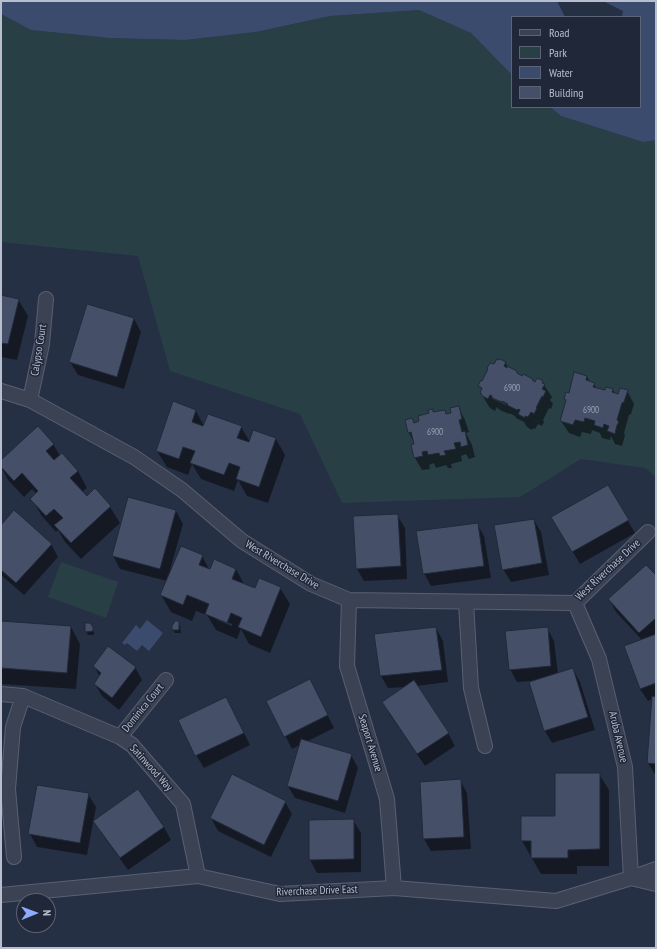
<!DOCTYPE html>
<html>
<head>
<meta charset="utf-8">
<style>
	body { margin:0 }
	#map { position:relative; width:657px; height:949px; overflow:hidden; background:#263045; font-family:"PT Sans Narrow",sans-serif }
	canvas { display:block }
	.frame { position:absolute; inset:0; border:2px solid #b8becd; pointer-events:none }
	.legend { position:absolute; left:511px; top:16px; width:130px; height:92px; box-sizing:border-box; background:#1f2739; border:1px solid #5c6374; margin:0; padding:5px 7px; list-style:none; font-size:12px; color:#b8becd }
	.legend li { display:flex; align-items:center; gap:8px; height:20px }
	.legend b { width:20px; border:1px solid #5c6374 }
	.north { position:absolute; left:16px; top:893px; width:40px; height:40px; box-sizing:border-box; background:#1f2739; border:1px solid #5c6374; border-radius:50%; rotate:89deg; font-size:11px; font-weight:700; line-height:16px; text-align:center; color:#b8becd }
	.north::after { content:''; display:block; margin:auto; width:14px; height:18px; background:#8dacfd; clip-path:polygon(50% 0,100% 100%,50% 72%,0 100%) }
</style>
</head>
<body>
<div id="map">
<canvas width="657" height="949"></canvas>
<div class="frame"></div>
<ul class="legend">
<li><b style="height:5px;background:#3a4254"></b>Road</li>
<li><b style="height:11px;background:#283f45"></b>Park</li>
<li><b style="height:11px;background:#3b4b6e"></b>Water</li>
<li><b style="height:11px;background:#454f67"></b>Building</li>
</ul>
<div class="north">N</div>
</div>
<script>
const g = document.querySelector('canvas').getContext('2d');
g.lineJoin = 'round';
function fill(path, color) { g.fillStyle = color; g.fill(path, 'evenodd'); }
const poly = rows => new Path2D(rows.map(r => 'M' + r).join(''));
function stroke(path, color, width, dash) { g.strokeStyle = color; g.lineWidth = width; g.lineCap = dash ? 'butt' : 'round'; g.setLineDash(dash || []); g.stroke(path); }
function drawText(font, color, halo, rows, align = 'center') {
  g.font = font + ' "PT Sans Narrow",sans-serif'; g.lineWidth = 3; g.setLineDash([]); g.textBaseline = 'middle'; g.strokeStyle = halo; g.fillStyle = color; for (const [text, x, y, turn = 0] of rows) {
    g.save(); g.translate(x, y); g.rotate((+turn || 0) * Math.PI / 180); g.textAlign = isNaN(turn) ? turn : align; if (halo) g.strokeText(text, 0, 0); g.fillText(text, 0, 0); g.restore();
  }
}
fill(poly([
	[419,10,471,33,512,75,512,107,550,107,561,116,643,142,656,140,656,477,645,468,581,459,520,497,342,503,300,414,170,371,138,256,1,242,1,14,31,30,109,38,185,40,256,32,330,16],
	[61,562,118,582,106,618,48,597]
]), '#283f45');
fill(poly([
	[1,1,557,1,565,17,512,17,512,75,471,33,419,10,330,16,256,32,185,40,109,38,31,30,1,14],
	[603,1,656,1,656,140,643,142,561,116,550,107,640,107,640,17,622,17,623,11],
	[147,620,163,633,149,651,142,645,137,651,127,643,125,645,122,643,136,625,140,629]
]), '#3b4b6e');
fill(poly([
	[1,296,18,299,28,316,17,360,1,357],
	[134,319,141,332,124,389,78,375,70,362],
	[500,361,506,363,508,368,517,372,518,374,533,382,542,382,552,397,550,400,553,404,551,409,549,408,543,420,544,422,542,426,538,424,535,429,533,428,532,430,527,427,524,422,516,418,515,416,509,413,509,414,500,410,497,407,495,411,490,408,488,405,481,393,482,390,479,386,494,366],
	[493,397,506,404,506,405,493,399],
	[587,376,590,383,594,384,597,389,605,391,606,388,613,390,615,394,618,395,627,391,634,404,631,414,629,415,624,433,625,435,622,446,615,444,611,436,610,440,602,438,600,433,592,430,591,434,582,432,580,437,569,433,561,421,567,402,565,399],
	[458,407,465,420,469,432,466,433,472,445,475,457,469,459,466,454,461,456,462,461,451,464,452,468,448,468,446,465,436,468,434,463,429,465,430,469,422,470,415,458,412,446,415,445,409,433,412,419,414,423,420,422,430,414,432,410,434,413,444,411,447,415,453,414],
	[196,411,204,426,241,427,250,442,276,439,285,455,268,503,247,496,238,480,234,491,201,479,192,464,188,475,167,467,157,451],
	[53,444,60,456,78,471,87,488,82,492,87,497,95,490,110,507,120,523,81,559,65,542,58,530,56,532,41,515,32,499,37,494,32,489,24,497,8,480,1,467,1,461],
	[607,486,635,533,580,564,552,517],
	[176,511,183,524,170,570,172,570,202,556,210,571,236,569,244,584,255,589,280,588,290,604,270,653,249,644,241,629,237,639,216,630,207,615,196,611,192,621,171,612,161,595,167,581,120,569,113,556],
	[217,618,232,624,232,626,217,620],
	[397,515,405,528,407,579,364,581,357,569],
	[534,520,541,532,549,575,511,582,503,569],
	[477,524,484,536,491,578,431,586,424,573],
	[1,527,51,544,58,557,24,595,1,575],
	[656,577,656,776,648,763,652,699,648,701,640,689,642,640,616,612,609,599],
	[1,622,71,627,80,644,76,689,1,684],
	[178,622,180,626,181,633,175,633,173,630],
	[89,624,94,632,94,635,88,635,86,631],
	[436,628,443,641,448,682,416,686,448,733,455,746,425,766,390,715,383,702,406,687,388,688,381,676],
	[547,628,554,641,558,674,573,669,580,682,595,730,552,743,545,731,530,681,517,682,510,669],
	[94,666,135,667,142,680,119,710,102,696,95,684,100,677],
	[316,692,334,728,306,742,351,755,358,768,345,813,295,798,288,786,300,745,292,749,267,701],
	[226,698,233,711,250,745,204,768,196,755],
	[599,774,609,790,609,866,577,866,577,874,541,874,522,841,556,817],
	[460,780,467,793,471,849,431,851,424,839],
	[88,794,96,807,87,855,37,847,30,834],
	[285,802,292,814,271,857,218,831,211,818],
	[353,820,361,833,361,872,317,873,310,860,310,821],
	[95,821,164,827,171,840,128,870,102,834]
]), '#0007');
const building = poly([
	[1,295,19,299,8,344,1,343,1,295],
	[87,304,134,318,117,377,69,362,87,304],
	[497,359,499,360,500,359,506,362,504,366,507,368,507,366,517,371,517,373,522,376,523,374,533,379,532,380,535,382,537,378,543,381,542,383,545,384,542,389,546,391,543,397,542,396,536,408,537,408,534,414,531,412,528,417,525,416,525,418,518,414,520,410,518,409,517,410,507,405,508,404,502,401,502,402,492,398,492,396,490,395,488,399,481,395,482,394,480,393,482,388,478,386,481,380,482,381,488,369,487,368,490,363,494,364,497,359],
	[574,372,587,376,586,380,595,383,593,387,605,390,606,387,613,389,612,392,618,394,620,388,628,390,624,402,622,403,617,420,619,422,617,425,615,434,607,431,609,426,604,424,603,428,594,425,595,421,585,418,584,422,575,420,573,425,560,421,566,400,564,399,566,392,569,393,574,372],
	[173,401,196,410,192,422,203,426,208,414,242,426,237,438,249,442,253,430,276,438,259,487,236,479,240,467,229,463,224,475,190,463,195,451,183,447,179,459,156,451,173,401],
	[459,406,462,419,459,420,462,432,465,431,468,445,461,447,460,442,454,443,456,449,444,451,446,455,440,456,439,453,428,455,427,451,422,452,423,456,414,458,411,445,414,444,411,432,408,433,405,420,412,418,414,423,419,421,418,416,429,413,428,410,433,409,433,412,445,410,446,414,451,413,450,408,459,406],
	[38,426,54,444,46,451,54,460,62,453,78,471,70,478,87,496,95,488,111,506,71,543,54,525,63,518,54,509,46,516,30,499,38,491,22,473,14,481,1,467,1,460,38,426],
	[608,485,629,520,572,552,551,517,608,485],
	[128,497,176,510,160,569,112,556,128,497],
	[14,510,52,544,16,583,1,570,1,525,14,510],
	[398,514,401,566,356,569,353,516,398,514],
	[534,519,542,563,502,570,494,525,534,519],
	[478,523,484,566,423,574,416,531,478,523],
	[181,546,203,555,199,565,210,569,214,559,236,569,232,579,255,588,259,578,281,587,261,637,238,627,242,618,231,613,227,623,205,614,209,604,187,595,183,605,160,595,181,546],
	[646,565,656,575,656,618,639,633,608,599,646,565],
	[1,621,71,626,67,673,1,668,1,621],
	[175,621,179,621,179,630,172,630,172,626,175,621],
	[85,623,90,623,93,627,93,631,85,632,85,623],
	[436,627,442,670,380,676,374,634,436,627],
	[548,627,551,666,509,670,505,631,548,627],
	[656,634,656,683,640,689,624,646,656,634],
	[108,646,136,667,112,698,94,684,101,673,93,666,108,646],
	[573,668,588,717,544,731,529,682,573,668],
	[310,679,328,715,284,737,266,701,310,679],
	[414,680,449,733,417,754,382,702,414,680],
	[652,696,656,697,656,764,647,763,652,696],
	[226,697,244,733,195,756,178,720,226,697],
	[301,739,352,754,338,801,287,786,301,739],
	[555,773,600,773,600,849,568,850,568,858,531,858,531,841,521,841,521,816,555,816,555,773],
	[232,774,286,801,264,845,210,818,232,774],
	[461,779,464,837,423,839,420,782,461,779],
	[37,785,89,793,80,843,28,834,37,785],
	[138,789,164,827,120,858,93,821,138,789],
	[354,819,354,859,309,860,309,820,354,819]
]);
fill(building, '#454f67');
stroke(building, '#21293b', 1);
const street = poly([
	[1,391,30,400,134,457,182,490,242,541,311,584,349,600,575,603,648,532],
	[30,400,42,344,46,299],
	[349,600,347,666,387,799,394,888],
	[466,602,471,688,485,746],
	[575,603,599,659,625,767,631,878],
	[1,694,23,696,120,737,132,745,183,804,198,876],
	[120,737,166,680],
	[14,857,8,789,13,727,23,696],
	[631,878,656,884],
	[1,895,198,876,280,894,394,888,556,901,631,878,656,869]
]);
stroke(street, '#596071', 16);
stroke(street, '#3a4254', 14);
drawText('9px', '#9ba2b4', null, [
	["6900",512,388],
	["6900",591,410],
	["6900",435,432]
]);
drawText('11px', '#b8becd', '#1f2739', [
	["Calypso Court",39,350,-81],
	["West Riverchase Drive",282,565,31],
	["West Riverchase Drive",608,570,-43],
	["Dominica Court",143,708,-51],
	["Aruba Avenue",618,737,77],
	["Seaport Avenue",370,743,73],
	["Satinwood Way",151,768,48],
	["Riverchase Drive East",317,891,-2]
]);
</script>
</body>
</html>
